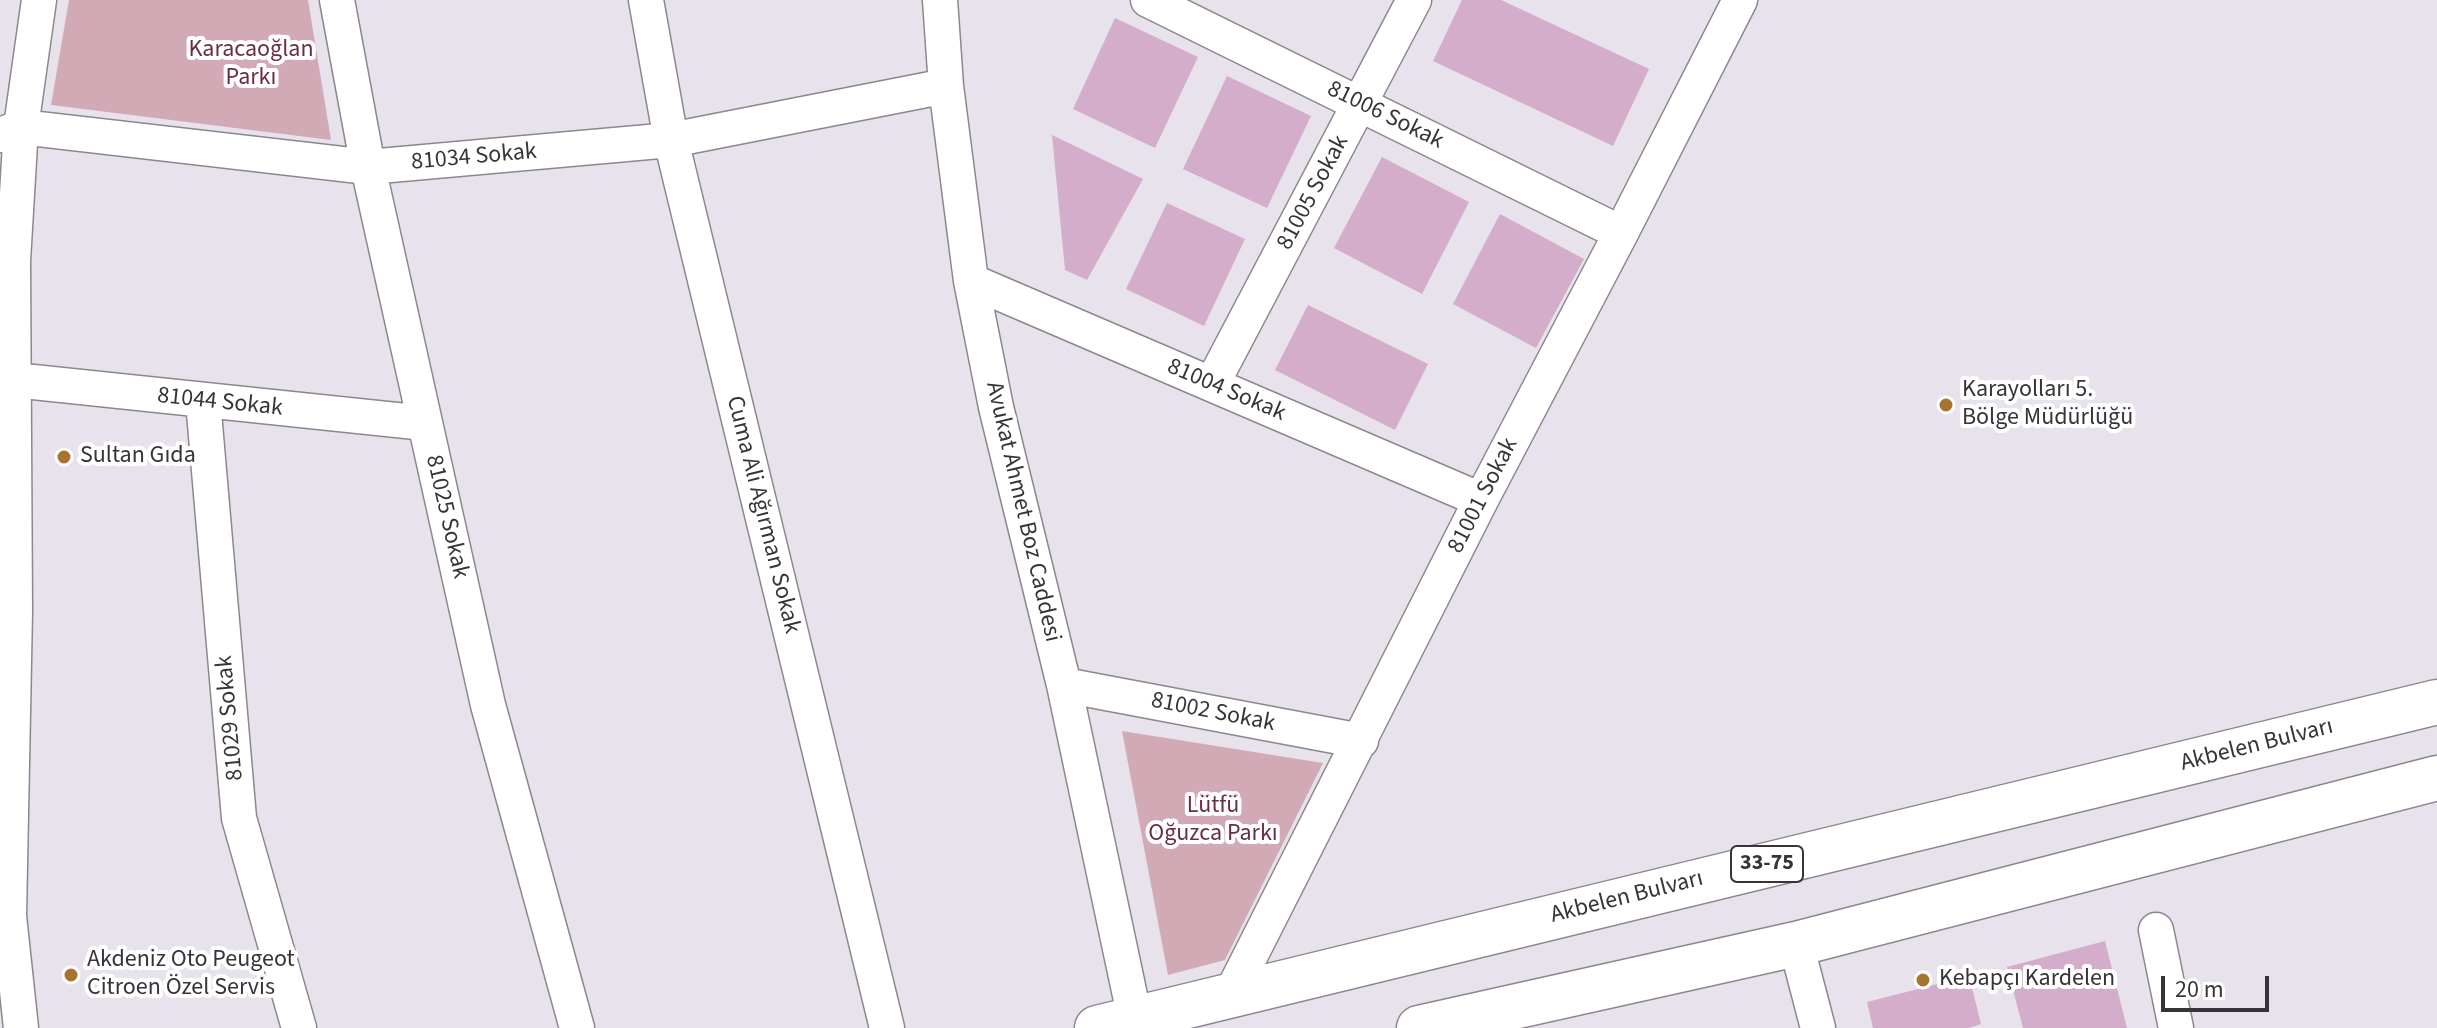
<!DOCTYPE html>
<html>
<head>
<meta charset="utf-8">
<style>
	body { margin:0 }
	#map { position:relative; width:2437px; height:1028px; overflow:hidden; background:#e7e2eb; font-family:"Source Sans 3",sans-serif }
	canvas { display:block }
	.scale { position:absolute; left:2161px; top:976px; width:108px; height:36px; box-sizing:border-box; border:4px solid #363438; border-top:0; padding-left:10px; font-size:24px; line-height:28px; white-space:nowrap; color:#363438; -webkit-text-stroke:6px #fff; paint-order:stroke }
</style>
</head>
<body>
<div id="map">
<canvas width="2437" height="1028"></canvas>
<div class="scale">20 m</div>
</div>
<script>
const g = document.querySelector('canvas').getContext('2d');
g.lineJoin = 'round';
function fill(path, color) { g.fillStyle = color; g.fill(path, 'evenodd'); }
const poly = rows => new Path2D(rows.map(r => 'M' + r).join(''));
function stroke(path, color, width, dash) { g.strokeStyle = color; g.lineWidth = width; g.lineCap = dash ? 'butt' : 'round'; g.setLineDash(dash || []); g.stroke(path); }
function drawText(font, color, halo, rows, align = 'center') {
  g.font = font + ' "Source Sans 3",sans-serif'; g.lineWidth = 8; g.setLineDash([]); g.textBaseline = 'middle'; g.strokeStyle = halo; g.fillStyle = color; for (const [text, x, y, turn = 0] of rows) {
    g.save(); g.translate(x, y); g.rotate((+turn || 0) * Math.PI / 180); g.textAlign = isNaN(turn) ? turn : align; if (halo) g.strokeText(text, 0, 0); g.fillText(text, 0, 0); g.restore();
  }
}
fill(poly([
	[69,0,308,0,331,140,51,105],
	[1122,731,1323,763,1225,960,1168,975]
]), '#d2aab6');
fill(poly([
	[1462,0,1501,0,1649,69,1613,146,1433,61],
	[1115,18,1198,57,1155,148,1073,109],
	[1227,76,1311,116,1267,208,1183,169],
	[1052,135,1143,179,1087,280,1065,270],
	[1382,157,1469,202,1422,294,1334,248],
	[1167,203,1245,239,1204,326,1126,289],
	[1500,214,1584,259,1536,348,1453,304],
	[1308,305,1428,364,1395,430,1275,370],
	[2105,941,2127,1028,2023,1028,2007,967],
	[1969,976,1981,1024,1969,1028,1873,1028,1867,1002]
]), '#d3adca');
const minor = poly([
	[337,0,368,167,488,705,577,1028],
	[646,0,671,140,887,1028],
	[940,0,946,86,971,281,996,407,1064,685,1135,1019],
	[1148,0,1621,233],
	[0,135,21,127,368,167,671,140,946,86],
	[971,281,1481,500],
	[14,380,425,423],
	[1212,384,1414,0],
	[203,401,239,818,299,1028],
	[1064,685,1361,741],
	[2156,930,2176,1028],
	[1796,944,1818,1028],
	[1231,994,1481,500,1621,233,1740,0],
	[21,1028,9,916,15,611,13,261,21,127,39,0]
]);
const major = poly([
	[1097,1028,2437,702],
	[1419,1028,1796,944,2437,778]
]);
stroke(minor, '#8c878f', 37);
stroke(major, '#8c878f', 47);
stroke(minor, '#fff', 34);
stroke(major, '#fff', 44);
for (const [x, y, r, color] of [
	[1946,405,8,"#a8742d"],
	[64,457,8,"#a8742d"],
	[71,975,8,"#a8742d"],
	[1923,980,8,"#a8742d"]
]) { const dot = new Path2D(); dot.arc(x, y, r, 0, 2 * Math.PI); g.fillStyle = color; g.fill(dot); stroke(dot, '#fff', 3); }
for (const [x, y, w] of [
	[1767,864,72]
]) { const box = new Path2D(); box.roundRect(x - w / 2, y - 18, w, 36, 6); g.fillStyle = '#fff'; g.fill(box); stroke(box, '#363438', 2); }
drawText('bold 22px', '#363438', null, [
	["33-75",1767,864]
]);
drawText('24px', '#692e44', '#fff', [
	["Karacaoğlan",251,51],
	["Parkı",251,79],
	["Lütfü",1213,807],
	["Oğuzca Parkı",1213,835]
]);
drawText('24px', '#363438', '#fff', [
	["81006 Sokak",1385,116,26],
	["81034 Sokak",474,158,-5],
	["81005 Sokak",1314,193,-62],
	["81004 Sokak",1226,391,23],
	["81044 Sokak",220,403,6],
	["81001 Sokak",1484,496,-63],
	["Avukat Ahmet Boz Caddesi",1022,512,77],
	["Cuma Ali Ağırman Sokak",762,515,76],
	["81025 Sokak",446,517,77],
	["81002 Sokak",1213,713,11],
	["81029 Sokak",231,718,-95],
	["Akbelen Bulvarı",2257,746,-14],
	["Akbelen Bulvarı",1627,898,-14]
]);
drawText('24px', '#363438', '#fff', [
	["Karayolları 5.",1962,391],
	["Bölge Müdürlüğü",1962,419],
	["Sultan Gıda",80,457],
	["Akdeniz Oto Peugeot",87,961],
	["Citroen Özel Servis",87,989],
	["Kebapçı Kardelen",1939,980]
], 'left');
</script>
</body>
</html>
